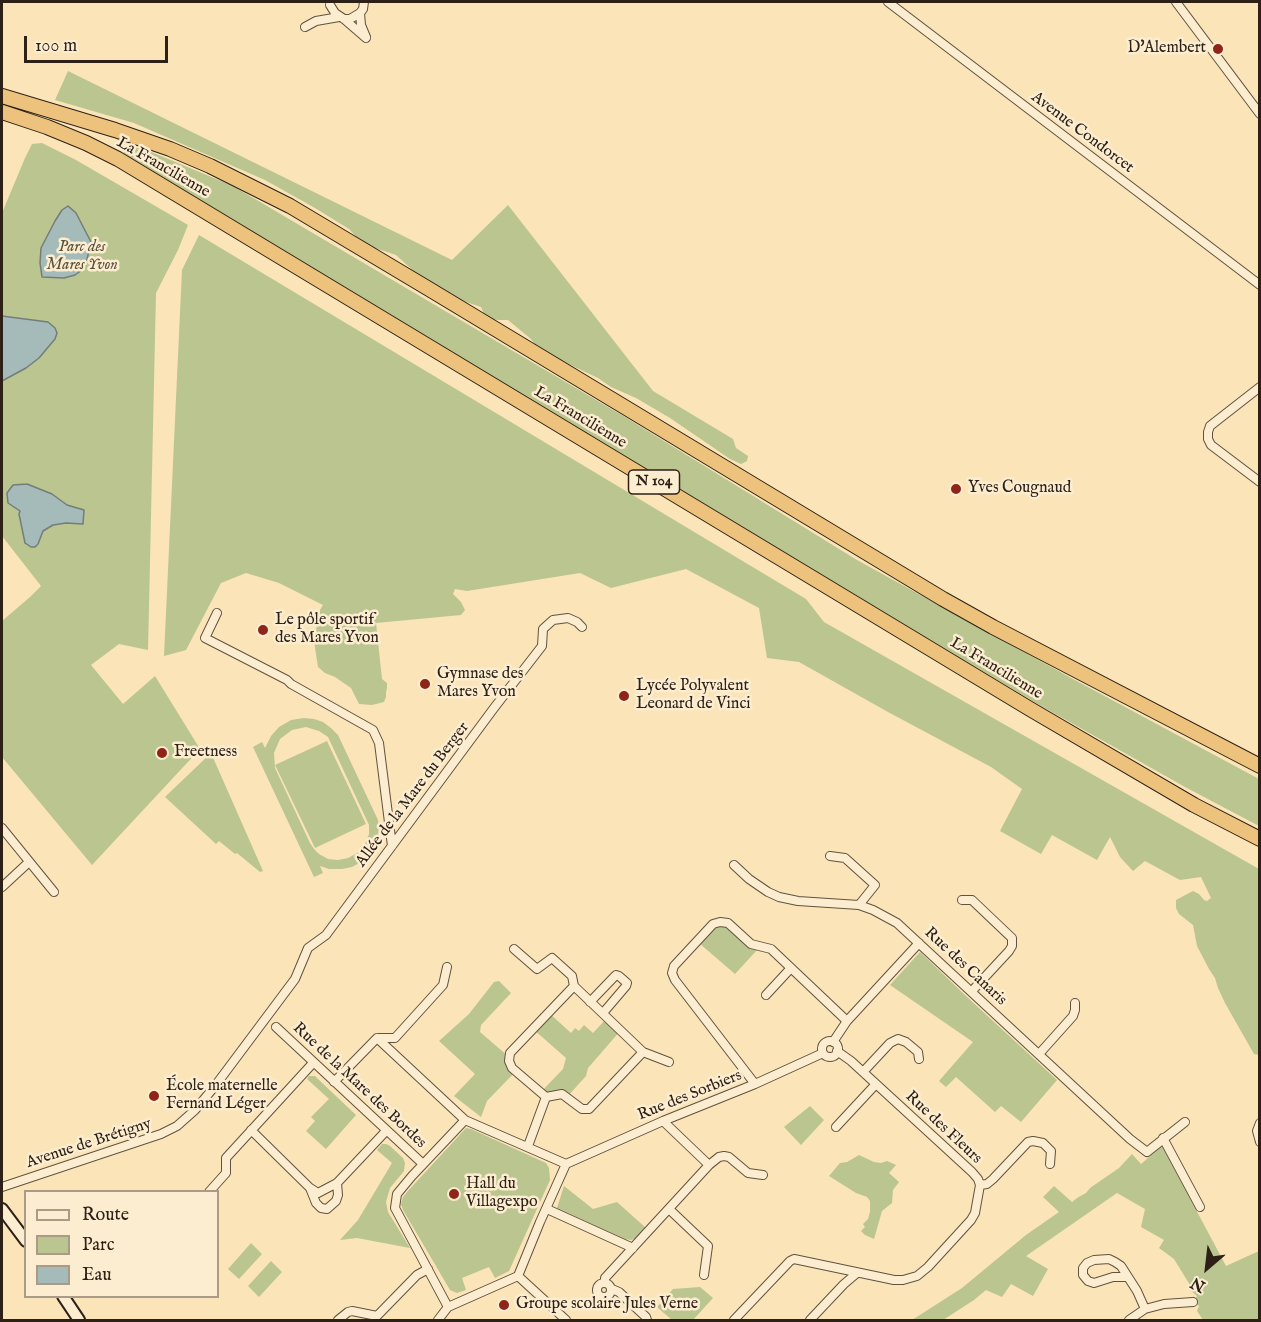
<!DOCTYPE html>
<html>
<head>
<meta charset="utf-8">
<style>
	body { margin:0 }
	#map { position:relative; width:1261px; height:1322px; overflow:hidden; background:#fae4b8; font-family:"IM FELL English",serif }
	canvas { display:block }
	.frame { position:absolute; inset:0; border:3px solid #2d2117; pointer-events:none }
	.legend { position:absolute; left:24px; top:1190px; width:195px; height:108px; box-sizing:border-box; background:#fcedd1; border:2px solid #a99b87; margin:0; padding:8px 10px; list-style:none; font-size:18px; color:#2d2117 }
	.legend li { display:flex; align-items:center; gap:12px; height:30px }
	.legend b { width:30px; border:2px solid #a99b87 }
	.north { position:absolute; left:1177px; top:1238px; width:60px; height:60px; -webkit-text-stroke:4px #fcedd1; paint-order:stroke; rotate:208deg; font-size:16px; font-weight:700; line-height:24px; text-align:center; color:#2d2117 }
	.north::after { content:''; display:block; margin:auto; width:21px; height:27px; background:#2d2117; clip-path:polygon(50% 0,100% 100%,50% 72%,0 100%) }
	.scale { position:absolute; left:24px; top:36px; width:144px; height:27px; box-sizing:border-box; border:3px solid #2d2117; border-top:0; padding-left:8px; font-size:18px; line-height:21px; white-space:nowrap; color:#2d2117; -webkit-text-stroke:4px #fcedd1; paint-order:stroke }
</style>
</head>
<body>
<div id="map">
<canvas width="1261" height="1322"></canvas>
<div class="frame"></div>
<ul class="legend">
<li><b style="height:8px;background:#fcedd1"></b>Route</li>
<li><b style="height:16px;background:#bbc590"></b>Parc</li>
<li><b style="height:16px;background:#a4bbba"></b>Eau</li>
</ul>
<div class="north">N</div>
<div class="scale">100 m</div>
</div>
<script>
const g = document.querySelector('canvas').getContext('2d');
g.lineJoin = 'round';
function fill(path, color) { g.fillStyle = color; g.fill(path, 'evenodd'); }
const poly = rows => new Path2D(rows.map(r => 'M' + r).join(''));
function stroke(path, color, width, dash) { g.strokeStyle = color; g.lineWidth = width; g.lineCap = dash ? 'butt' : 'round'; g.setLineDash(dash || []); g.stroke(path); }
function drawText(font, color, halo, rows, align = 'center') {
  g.font = font + ' "IM FELL English",serif'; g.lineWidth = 5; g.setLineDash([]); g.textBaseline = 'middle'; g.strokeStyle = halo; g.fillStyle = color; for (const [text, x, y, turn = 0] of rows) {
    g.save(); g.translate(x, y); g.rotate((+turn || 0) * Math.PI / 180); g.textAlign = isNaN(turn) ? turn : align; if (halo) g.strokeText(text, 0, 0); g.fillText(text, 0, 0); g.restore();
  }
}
fill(poly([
	[68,71,452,260,508,205,653,391,733,439,736,448,748,456,747,461,741,464,730,459,670,418,636,398,611,387,598,378,558,359,537,347,531,339,508,320,498,320,486,318,481,307,460,300,419,276,396,255,363,244,349,229,315,208,265,180,134,123,55,100],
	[42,143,76,160,188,225,178,250,156,293,148,650,119,644,91,665,123,704,155,676,200,749,92,865,2,757,2,621,30,597,41,586,2,536,2,213,25,158,32,144],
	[128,148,142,148,233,186,625,417,857,560,1073,679,1259,779,1259,826,1185,787,1036,703,710,508,598,444,277,247,121,155],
	[199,235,806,599,824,622,1259,869,1259,1055,1254,1054,1225,1003,1218,988,1215,978,1209,969,1197,946,1193,925,1179,914,1176,908,1176,900,1193,891,1199,894,1204,900,1207,901,1211,898,1201,877,1180,880,1145,861,1133,871,1120,857,1110,837,1097,860,1052,835,1041,854,1000,831,1022,789,991,767,888,712,799,662,767,658,759,608,686,569,611,588,580,573,467,591,455,589,453,594,461,602,465,610,461,615,376,623,382,679,387,683,387,688,386,692,386,697,384,702,372,705,359,704,351,688,335,677,325,673,318,667,314,641,320,610,323,605,279,583,246,573,221,583,186,650,164,656,182,270],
	[304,718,314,719,323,722,331,728,338,735,378,820,379,826,378,836,375,845,370,854,363,861,352,867,342,869,329,869,320,866,323,873,314,877,253,747,262,742,265,748,271,736,279,727,291,720],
	[306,727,319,731,328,737,369,825,369,834,365,844,359,852,348,858,338,860,328,859,319,854,314,849,310,843,275,768,274,753,280,739,292,730],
	[327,741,366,824,315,848,275,765],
	[211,753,263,871,260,872,237,853,235,854,219,841,216,844,165,797],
	[720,925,726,927,749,947,757,950,735,974,699,943,714,927],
	[920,952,967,997,1057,1080,1021,1122,1001,1106,995,1112,956,1077,946,1087,939,1081,973,1042,890,985],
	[499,981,511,993,481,1025,480,1032,509,1057,516,1071,487,1101,481,1117,454,1096,475,1074,439,1041,469,1014,494,982],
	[548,1012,571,1033,575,1028,579,1031,584,1025,593,1033,607,1018,621,1030,588,1068,586,1076,567,1097,546,1097,541,1092,563,1069,566,1058,533,1029],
	[309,1076,315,1076,318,1079,356,1115,326,1149,306,1131,315,1121,311,1117,329,1099,307,1079],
	[810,1106,824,1120,801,1145,784,1127],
	[466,1128,471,1129,546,1163,549,1168,550,1180,509,1271,495,1278,489,1267,462,1278,466,1290,457,1293,450,1290,403,1210,401,1204,403,1197,407,1192],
	[382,1144,386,1144,390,1146,403,1158,405,1163,404,1171,390,1188,386,1202,388,1212,410,1248,357,1238,340,1240,358,1220,392,1163,377,1150],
	[1162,1146,1226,1266,1259,1251,1259,1320,1203,1320,1197,1311,1199,1306,1193,1302,1197,1296,1189,1289,1190,1285,1174,1259,1159,1248,1164,1240,1141,1227,1145,1209,1117,1193,1026,1256,1048,1269,1033,1296,1011,1284,1002,1297,986,1290,974,1300,943,1320,912,1320,962,1288,1026,1235,1059,1212,1043,1197,1054,1186,1072,1202,1077,1198,1086,1193,1090,1188,1119,1168,1132,1154,1141,1164],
	[859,1155,874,1162,881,1163,887,1161,896,1165,889,1173,899,1182,893,1190,892,1203,882,1211,874,1239,865,1235,861,1231,865,1227,863,1224,868,1219,870,1212,870,1201,867,1197,856,1193,829,1176,840,1163,847,1162],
	[564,1186,593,1209,617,1202,646,1228,637,1238,631,1240,625,1239,557,1208],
	[251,1243,262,1254,239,1279,228,1269],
	[271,1261,282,1272,259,1297,248,1286],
	[700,1287,713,1298,693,1320,672,1320,657,1307,673,1289]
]), '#bbc590');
const water = poly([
	[68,206,76,213,91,242,85,268,75,275,64,278,42,277,40,263,41,248,55,221,62,210,68,206],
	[2,316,48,322,55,328,57,333,55,339,39,358,26,368,2,381,2,316],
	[27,484,52,494,67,505,84,510,83,524,66,523,53,525,43,531,38,544,35,547,31,547,25,543,19,514,20,511,8,503,7,493,13,485,27,484]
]);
fill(water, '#a4bbba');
stroke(water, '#747d79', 1.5);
const street = poly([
	[888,2,1260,285],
	[1176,2,1260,114],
	[330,5,335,13,344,19,366,38],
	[360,13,361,25,366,37],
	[344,19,350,19,360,13,363,9,364,2],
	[305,27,316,21,339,17],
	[1260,387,1210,426,1208,432,1208,439,1211,445,1260,482],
	[217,613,205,638,287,680,291,684,373,730,379,743,392,846],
	[2,828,54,892],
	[830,856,845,858,875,885,859,905],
	[734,865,749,879,768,892,779,897,798,901,859,905,873,910,897,923,1130,1139,1147,1152,1185,1122],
	[2,887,29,862],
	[962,900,972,900,1012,938,1012,946,1009,951,972,991],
	[514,949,537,969,552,958,572,976,574,986],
	[574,986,643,1052,589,1109,582,1109,562,1094,546,1097,512,1068,509,1061,510,1053,574,986],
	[766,995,791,968],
	[590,1002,614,977,616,975,619,976,627,983,626,986,603,1013],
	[276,1027,423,1164],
	[377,1038,465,1120],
	'822 1049a8 8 0 1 1 16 0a8 8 0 1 1-16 0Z',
	[833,1042,847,1021,919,943],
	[643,1052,669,1062],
	[1039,1054,1073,1016,1075,1010,1075,1003],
	[863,1072,890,1043,898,1039,906,1042,918,1052,919,1059],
	[334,1082,377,1038,395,1038,443,985,447,967],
	[755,1084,675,980,672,973,674,966,713,924,720,922,728,923,751,944,771,949,847,1021],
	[465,1120,566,1164,540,1222,518,1276,448,1307,395,1208,397,1194,412,1176,465,1120],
	[663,1121,709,1165],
	[1260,1123,1257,1131,1260,1142],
	[836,1127,876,1084],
	[251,1130,310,1188,318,1193,337,1183,386,1131],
	[1163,1138,1200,1207],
	[528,1146,546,1097],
	[566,1164,663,1121,755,1084,823,1053],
	[980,1185,987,1184,993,1179,1028,1142,1033,1141,1043,1143,1051,1151,1050,1164],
	[2,1187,161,1134,177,1126,195,1110,215,1086,295,979,308,948,326,935,494,708,542,646,543,629,553,620,568,618,577,622,582,627],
	[310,1188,316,1203,321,1208,327,1209,336,1201,338,1195,337,1183],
	[209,1192,226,1173,226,1158,313,1063],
	[547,1209,633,1248],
	[669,1209,708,1246,704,1275],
	[518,1276,566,1320],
	[1127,1277,1113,1277,1094,1283,1088,1281,1083,1275,1083,1268,1087,1263,1094,1260,1109,1259,1115,1262,1121,1266,1137,1291,1145,1309],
	[605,1283,605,1278,709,1165,719,1157,724,1156,729,1157,748,1173,763,1175],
	'597 1290a7 7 0 1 1 14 0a7 7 0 1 1-14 0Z',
	[612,1289,619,1292,646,1317,647,1320],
	[338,1320,348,1312,352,1311,377,1316,417,1275,428,1269],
	[438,1320,448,1307],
	[734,1320,790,1261,794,1259,894,1280,903,1280,917,1276,928,1267,971,1220,975,1213,980,1185,978,1179,972,1172,851,1061,837,1051],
	[810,1320,844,1284,857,1273],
	[1129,1320,1145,1309,1164,1304,1193,1302]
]);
const secondary = poly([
	[2,1209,26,1241],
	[63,1296,79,1320]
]);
const highway = poly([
	[2,96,115,130,170,149,210,166,290,206,429,289,943,599,993,627,1260,766],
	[2,112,47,127,86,143,118,159,1030,709,1194,805,1260,839]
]);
stroke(street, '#60523f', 10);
stroke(secondary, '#2d2117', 14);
stroke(highway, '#2d2117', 16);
stroke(street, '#fcedd1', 8);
stroke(secondary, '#fcedd1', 10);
stroke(highway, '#edc27c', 14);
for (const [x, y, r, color] of [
	[1218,49,6,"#8f2418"],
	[956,489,6,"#8f2418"],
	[263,630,6,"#8f2418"],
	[425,684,6,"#8f2418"],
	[624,696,6,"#8f2418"],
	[162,753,6,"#8f2418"],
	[154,1096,6,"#8f2418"],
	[454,1194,6,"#8f2418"],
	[504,1305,6,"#8f2418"]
]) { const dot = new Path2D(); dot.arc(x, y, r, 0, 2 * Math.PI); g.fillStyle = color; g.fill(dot); stroke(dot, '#fcedd1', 2); }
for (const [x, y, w] of [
	[654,482,51]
]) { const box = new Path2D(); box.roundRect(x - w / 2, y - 12, w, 24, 4.5); g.fillStyle = '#fcedd1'; g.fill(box); stroke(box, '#2d2117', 1.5); }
drawText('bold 15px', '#2d2117', null, [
	["N 104",654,482]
]);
drawText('16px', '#2d2117', '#fcedd1', [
	["D'Alembert",1206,49,"right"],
	["Yves Cougnaud",968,489],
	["Le pôle sportif",275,621],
	["des Mares Yvon",275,639],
	["Gymnase des",437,675],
	["Mares Yvon",437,693],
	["Lycée Polyvalent",636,687],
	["Leonard de Vinci",636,705],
	["Freetness",174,753],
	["École maternelle",166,1087],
	["Fernand Léger",166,1105],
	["Hall du",466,1185],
	["Villagexpo",466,1203],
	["Groupe scolaire Jules Verne",516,1305]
], 'left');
drawText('16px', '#2d2117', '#fcedd1', [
	["Avenue Condorcet",1082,133,37],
	["La Francilienne",163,168,30],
	["La Francilienne",580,418,31],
	["La Francilienne",996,669,31],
	["Allée de la Mare du Berger",413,795,-53],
	["Rue des Canaris",965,967,43],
	["Rue de la Mare des Bordes",359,1086,43],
	["Rue des Sorbiers",690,1096,-22],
	["Rue des Fleurs",943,1128,43],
	["Avenue de Brétigny",89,1144,-18]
]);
drawText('italic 16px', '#58523b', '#fcedd1', [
	["Parc des",82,248],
	["Mares Yvon",82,266]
]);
</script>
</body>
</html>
